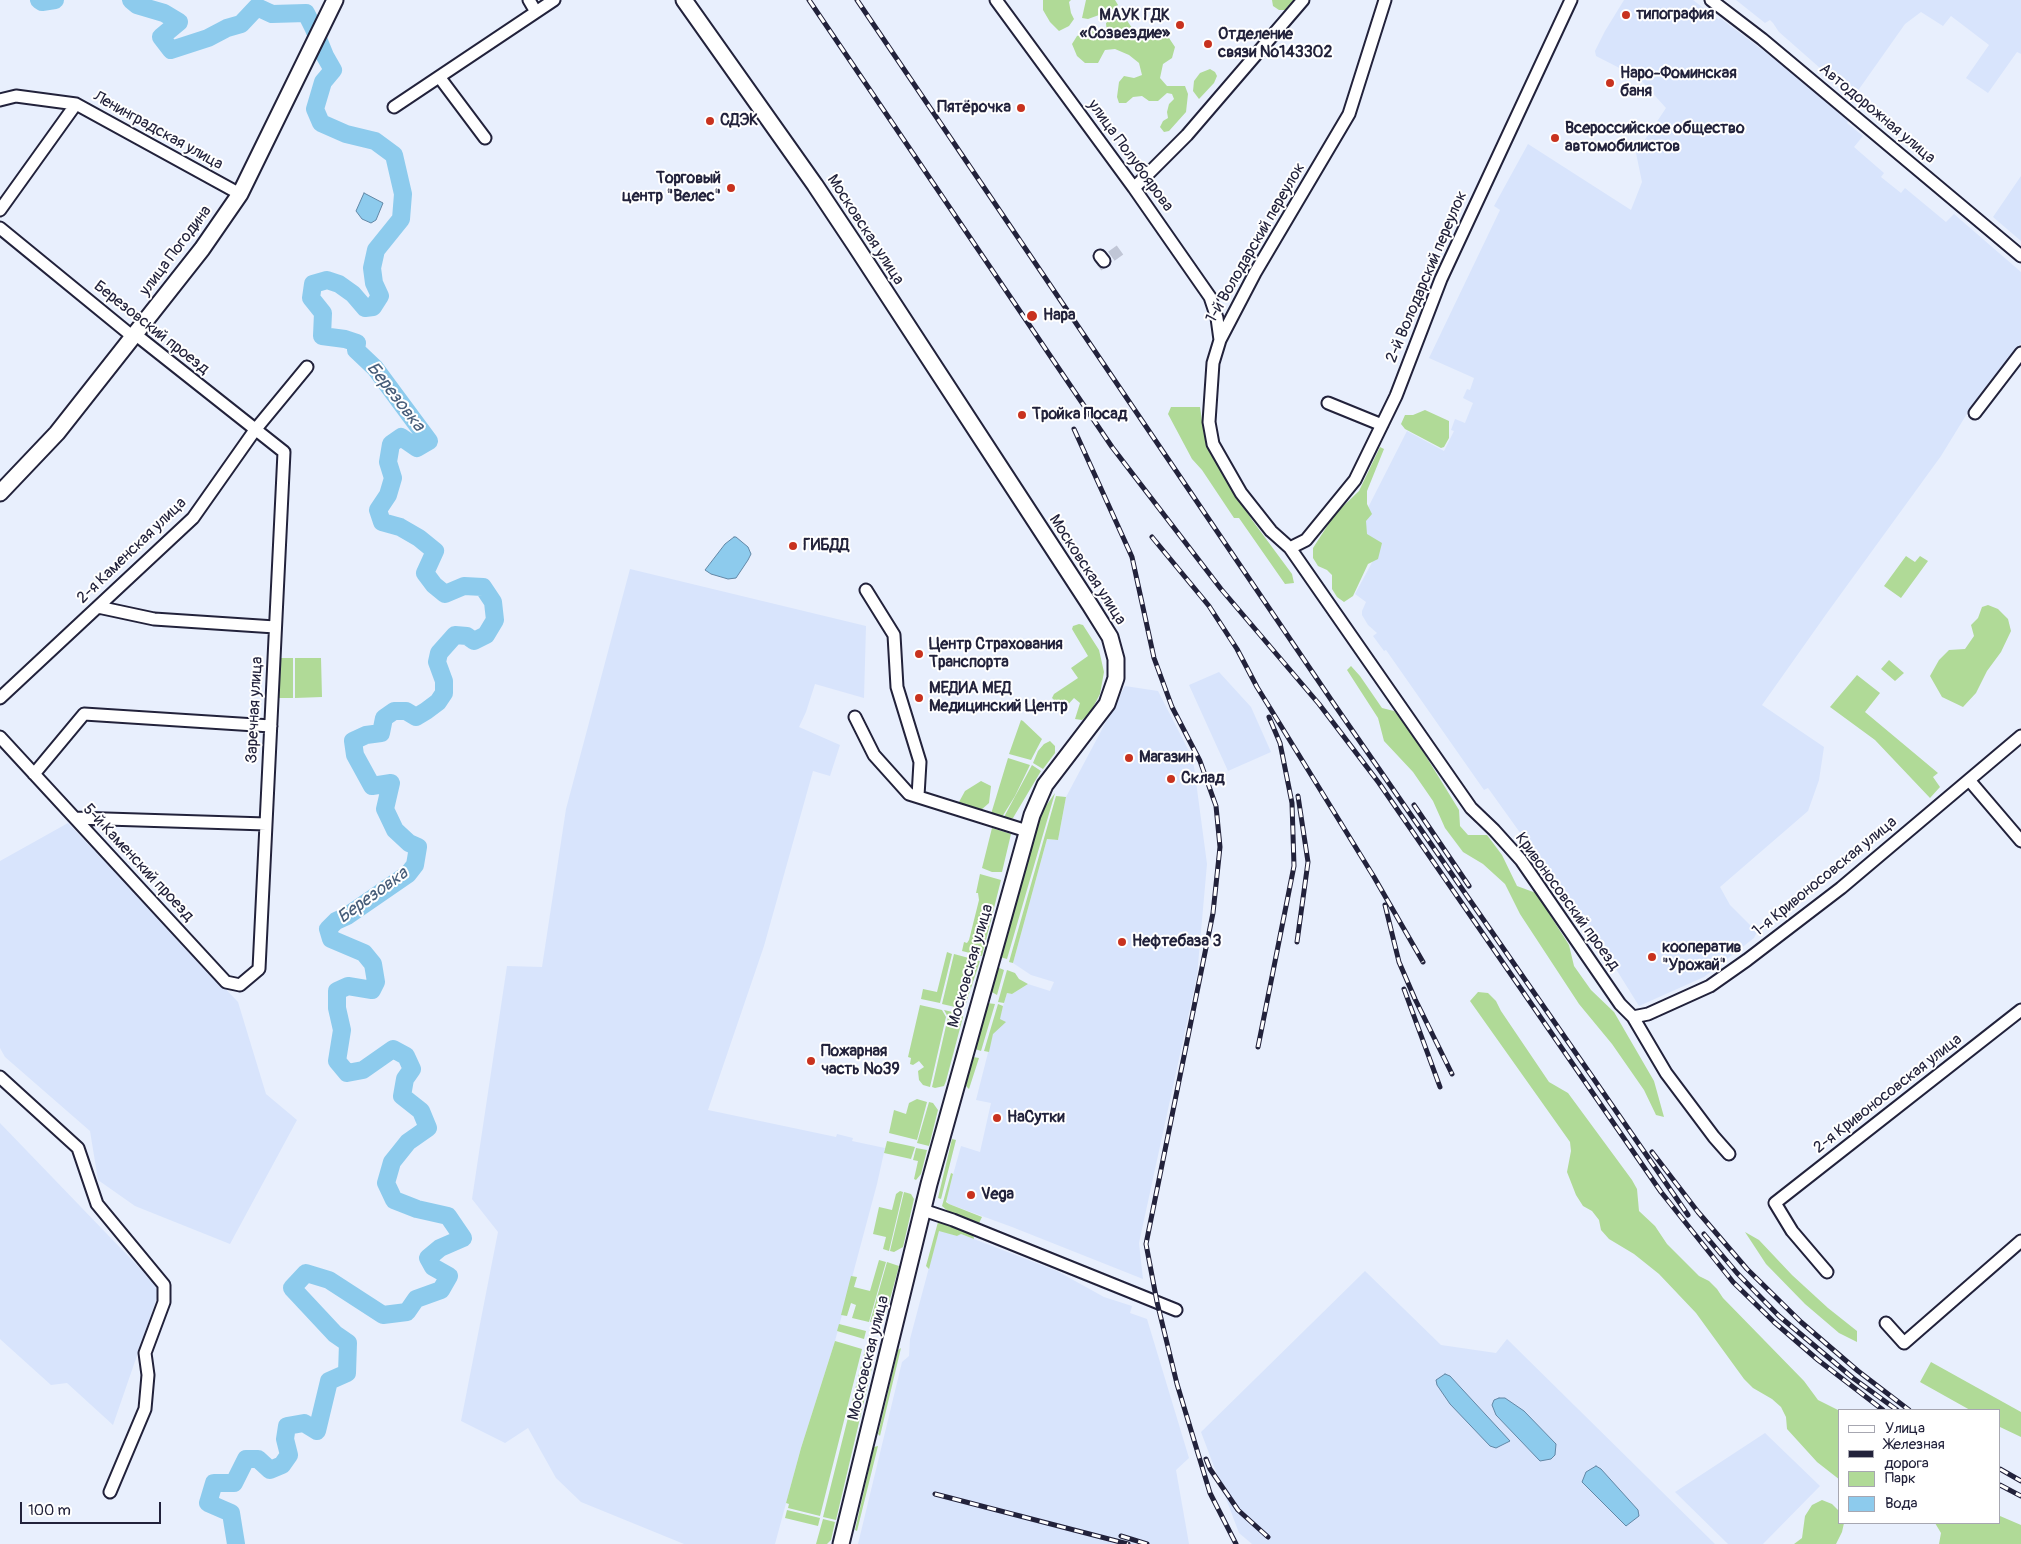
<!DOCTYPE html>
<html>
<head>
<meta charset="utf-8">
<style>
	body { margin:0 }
	#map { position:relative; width:2021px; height:1544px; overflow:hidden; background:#e8effd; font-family:Pangolin,sans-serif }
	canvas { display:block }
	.legend { position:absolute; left:1838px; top:1409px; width:162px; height:115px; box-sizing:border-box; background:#fff; border:1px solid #a7a7b1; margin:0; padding:6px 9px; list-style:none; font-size:15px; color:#22223b }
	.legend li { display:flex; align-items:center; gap:10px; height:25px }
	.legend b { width:25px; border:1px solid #a7a7b1 }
	.scale { position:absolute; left:20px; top:1502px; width:141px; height:22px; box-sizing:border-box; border:2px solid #22223b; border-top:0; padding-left:6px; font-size:15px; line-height:18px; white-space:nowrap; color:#22223b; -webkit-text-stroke:4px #fff; paint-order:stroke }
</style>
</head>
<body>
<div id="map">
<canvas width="2021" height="1544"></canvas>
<ul class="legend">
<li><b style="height:6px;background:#fff"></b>Улица</li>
<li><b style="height:6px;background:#22223b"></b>Железная дорога</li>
<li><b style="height:14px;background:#b0da97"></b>Парк</li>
<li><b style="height:14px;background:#8dcbed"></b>Вода</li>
</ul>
<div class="scale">100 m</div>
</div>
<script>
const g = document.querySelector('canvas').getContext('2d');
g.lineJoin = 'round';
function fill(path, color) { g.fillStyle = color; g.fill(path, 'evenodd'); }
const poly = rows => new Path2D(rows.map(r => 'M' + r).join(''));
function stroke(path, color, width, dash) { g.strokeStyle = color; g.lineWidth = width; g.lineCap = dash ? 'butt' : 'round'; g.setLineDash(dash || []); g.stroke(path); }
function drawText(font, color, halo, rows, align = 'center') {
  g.font = font + ' Pangolin,sans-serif'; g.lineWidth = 4; g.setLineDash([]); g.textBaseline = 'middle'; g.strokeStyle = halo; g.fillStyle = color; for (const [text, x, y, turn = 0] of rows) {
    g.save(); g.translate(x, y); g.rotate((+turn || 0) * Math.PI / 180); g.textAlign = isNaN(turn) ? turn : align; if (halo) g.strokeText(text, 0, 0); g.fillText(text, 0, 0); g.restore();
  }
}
fill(poly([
	[1624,0,1693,0,1719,20,1720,18,1792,72,1848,121,1847,123,1863,136,1854,147,1884,173,1881,177,1901,193,1905,188,1946,222,1954,214,2021,272,2021,343,1968,412,1941,456,1827,613,1762,705,1824,747,1819,780,1808,811,1720,887,1730,905,1757,932,1754,938,1704,977,1639,1006,1601,945,1572,904,1569,904,1569,901,1488,788,1484,790,1386,650,1384,651,1373,636,1377,633,1368,625,1362,615,1362,611,1366,602,1355,594,1376,555,1350,543,1407,431,1444,451,1454,431,1451,430,1455,419,1465,423,1473,403,1463,398,1467,389,1470,390,1474,378,1429,358,1500,210,1494,206,1528,144,1631,210,1642,182,1636,153,1666,108,1639,78,1596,56,1595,51,1605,31],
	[1736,0,2021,0,2021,54,2017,52,1988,93,1966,78,1989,45,1951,16,1943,26,1921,12,1905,24,1857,92,1837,83,1779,32,1773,23,1770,20,1765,23],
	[2021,176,2021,241,1993,217],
	[630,569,866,626,864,698,815,684,806,712,799,727,840,745,830,776,813,771,764,946,708,1110,836,1137,837,1134,853,1138,852,1141,885,1148,877,1184,835,1341,801,1448,775,1544,684,1544,581,1502,556,1478,528,1428,505,1443,461,1421,498,1232,472,1199,507,966,542,967,566,809],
	[1219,672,1251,707,1271,752,1228,771,1189,685],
	[1125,686,1158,691,1193,759,1207,864,1197,976,1139,1243,1143,1279,1012,1227,949,1204,946,1200,961,1146,980,1152,991,1103,976,1100,993,1033,999,1019,1007,993,1012,994,1028,984,1050,991,1054,982,1031,975,1013,963,1047,839,1058,840,1066,797],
	[68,823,238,1002,266,1094,297,1120,230,1244,135,1206,98,1180,90,1131,5,1057,0,1048,0,861],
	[0,1123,160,1289,113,1425,67,1383,51,1385,0,1339],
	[939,1230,957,1236,961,1234,1057,1271,1104,1297,1132,1306,1130,1313,1147,1319,1189,1458,1176,1470,1189,1544,858,1544,902,1362,909,1356,910,1339],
	[1365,1271,1441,1345,1496,1353,1507,1339,1715,1544,1252,1544,1239,1533,1201,1432],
	[1765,1433,1820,1486,1763,1544,1728,1544,1675,1492]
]), '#d8e4fc');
fill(poly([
	[1043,0,1071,0,1069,2,1071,13,1074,19,1069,26,1059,31,1050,22,1043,10],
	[1086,0,1115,0,1118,5,1110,11,1088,19,1082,18],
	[1272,0,1295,0,1287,10,1279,10,1273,6],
	[1124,16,1132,28,1146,34,1158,32,1169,38,1175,47,1172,58,1163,64,1160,78,1167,86,1185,86,1188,94,1186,112,1169,131,1164,132,1160,127,1163,121,1168,118,1167,112,1169,104,1174,99,1172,94,1167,93,1158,101,1149,101,1142,96,1133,97,1126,103,1119,103,1117,97,1119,82,1124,76,1134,78,1142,75,1139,63,1129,55,1115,49,1105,50,1098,63,1085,63,1077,56,1072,44,1077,36,1095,28,1100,39,1104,39,1107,34,1106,23,1114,18],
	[1210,69,1215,72,1217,76,1214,83,1199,99,1193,91,1194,81,1200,73],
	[1171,407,1200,407,1204,434,1215,460,1252,520,1292,574,1294,583,1285,584,1239,518,1234,518,1202,470,1192,459,1168,414],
	[1425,410,1449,421,1449,438,1444,447,1441,448,1405,429,1401,424,1405,415,1413,415],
	[1380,447,1384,449,1367,491,1367,504,1372,514,1366,521,1367,534,1382,543,1378,559,1368,564,1353,596,1344,602,1337,597,1332,589,1332,575,1327,570,1318,566,1313,558,1313,548,1335,514,1359,491],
	[1906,556,1915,562,1920,556,1928,561,1901,598,1884,586],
	[1988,605,1998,609,2008,619,2011,631,2001,652,1987,671,1976,693,1963,707,1942,697,1930,676,1939,660,1949,650,1965,649,1974,636,1971,625,1978,618,1982,607],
	[1079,624,1083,625,1099,650,1104,672,1100,694,1090,713,1082,720,1075,719,1080,703,1074,698,1064,709,1052,698,1054,694,1078,678,1071,668,1088,656,1072,629,1073,626],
	[279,658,293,658,293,698,279,698],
	[295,658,321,658,322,697,295,698],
	[1889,660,1904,673,1895,681,1881,669],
	[1351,666,1360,676,1382,708,1394,711,1408,727,1459,810,1460,826,1468,835,1487,835,1502,855,1517,886,1536,893,1569,945,1574,966,1591,990,1614,1012,1654,1081,1664,1117,1656,1115,1644,1090,1612,1044,1579,1004,1520,914,1505,884,1483,864,1463,852,1445,828,1433,801,1413,772,1384,741,1378,718,1347,670],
	[1857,675,1880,693,1865,712,1938,773,1933,777,1940,787,1930,798,1875,740,1830,707],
	[1021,720,1023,721,1042,739,1031,760,1009,754],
	[1050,741,1055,746,1055,753,1043,769,1033,763,1038,751,1044,744],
	[1008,758,1030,765,1015,796,1002,817,991,814],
	[1032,765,1041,771,1013,818,1010,819,1004,817],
	[981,781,991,786,989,803,980,811,969,809,959,802,965,791],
	[1055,793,1007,959,1000,957,1036,828,1041,813],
	[1056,796,1066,797,1058,840,1047,839,1013,963,1009,962],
	[992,828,1011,834,1002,872,992,872,982,868],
	[980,874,1001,880,982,956,962,951,964,942,967,943,969,940,979,900,978,893,976,893],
	[947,952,952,954,940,1003,921,999,923,989,937,992],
	[954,954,980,961,964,1009,942,1004],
	[997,967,1004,970,997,995,990,991],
	[1007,970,1015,973,1019,979,1028,984,1012,994,1007,993,1004,1003,998,1002],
	[1478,992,1488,993,1496,1001,1501,1011,1549,1082,1568,1093,1632,1180,1637,1189,1639,1211,1655,1226,1667,1244,1699,1276,1709,1281,1717,1289,1723,1298,1804,1381,1818,1400,1840,1411,1840,1480,1817,1462,1787,1429,1786,1417,1781,1407,1772,1399,1753,1388,1744,1379,1696,1313,1659,1274,1634,1254,1609,1239,1601,1230,1599,1220,1592,1211,1583,1206,1576,1195,1567,1172,1571,1151,1570,1142,1470,1001],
	[987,1003,995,1004,981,1051,975,1049],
	[998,1004,1003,1006,1000,1019,1006,1022,993,1034,989,1052,984,1051],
	[920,1005,942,1010,946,1017,930,1087,923,1085,919,1080,918,1071,924,1067,919,1061,913,1065,910,1064,911,1058,908,1057],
	[944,1010,961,1014,963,1017,946,1081,944,1086,935,1088,932,1087,948,1017],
	[973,1057,979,1058,969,1089,966,1086],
	[917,1099,927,1102,917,1140,889,1133,894,1110,906,1114,909,1103],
	[929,1102,933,1103,938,1110,929,1146,917,1143],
	[952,1139,956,1140,941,1199,938,1198],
	[887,1141,915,1147,911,1159,884,1153],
	[916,1148,927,1150,921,1174,916,1180,914,1179,918,1161,913,1160],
	[951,1173,953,1174,946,1202,949,1204,982,1217,979,1223,950,1213,942,1206],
	[900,1191,903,1192,889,1251,883,1249,886,1237,873,1234,879,1207,892,1210,896,1194],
	[904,1192,911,1194,914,1199,903,1247,894,1252,890,1251],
	[938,1222,973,1234,974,1239,961,1234,957,1236,939,1231,929,1269,926,1266],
	[1745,1232,1759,1240,1792,1275,1828,1308,1857,1331,1857,1342,1839,1333,1805,1304,1766,1264],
	[879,1260,886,1262,869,1322,852,1318,856,1305,851,1303,847,1316,841,1315,851,1276,857,1277,854,1287,870,1291],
	[887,1262,899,1266,886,1314,882,1319,870,1322],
	[839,1324,866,1331,864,1339,837,1331],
	[835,1341,862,1349,820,1516,788,1508,789,1504,786,1503,801,1448],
	[901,1348,880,1436,878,1434,898,1350],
	[865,1350,871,1356,873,1363,836,1520,823,1517],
	[1931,1362,2021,1412,2021,1437,2000,1427,2000,1410,1970,1410,1920,1382],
	[878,1446,857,1531,855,1530,874,1447],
	[1822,1500,1832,1504,1840,1512,1840,1523,1844,1523,1842,1532,1836,1544,1794,1544,1802,1538,1805,1516,1812,1505],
	[787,1510,820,1518,818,1526,785,1518],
	[2000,1516,2021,1525,2021,1544,1939,1544,1941,1533,1935,1523,2000,1523],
	[823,1519,835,1522,831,1540,827,1544,816,1544]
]), '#b0da97');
const water = poly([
	[364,193,383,203,376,220,371,223,362,219,356,211,364,193],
	[734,537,736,537,748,547,751,554,748,560,736,578,728,579,711,574,705,570,725,544,734,537],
	[1445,1374,1450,1376,1510,1441,1496,1448,1490,1446,1450,1404,1437,1385,1436,1380,1445,1374],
	[1499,1398,1505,1398,1524,1411,1556,1444,1555,1455,1551,1459,1540,1461,1496,1415,1492,1405,1494,1400,1499,1398],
	[1596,1466,1601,1469,1638,1510,1639,1516,1626,1526,1582,1482,1586,1472,1596,1466]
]);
fill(water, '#8dcbed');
stroke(water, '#6287a6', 1);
stroke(poly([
	[39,0,42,2,55,0],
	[131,0,137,5,164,13,179,22,161,37,171,50,208,38,227,28,241,24,257,7,272,14,306,13,314,29,325,56,333,70,323,82,315,109,321,123,346,134,375,141,394,155,403,194,401,219,376,250,372,268,374,283,380,296,373,307,365,308,353,294,339,284,327,280,313,284,311,298,323,313,322,336,345,339,357,343,356,350,375,368,429,441,417,448,401,437,391,444,388,462,393,478,388,495,378,510,382,522,400,527,419,538,435,551,425,573,434,585,445,594,464,586,483,587,493,602,495,620,486,635,474,641,467,636,455,635,439,653,437,662,444,681,444,693,438,702,426,711,416,717,406,711,394,711,384,718,381,733,366,735,353,741,355,755,372,786,391,783,385,809,395,830,409,843,418,847,415,865,408,874,347,916,336,921,328,929,331,939,364,953,373,964,376,982,372,990,348,986,337,991,337,1008,342,1030,337,1061,347,1073,363,1070,393,1049,406,1056,412,1069,405,1079,402,1096,421,1111,428,1128,408,1142,392,1162,386,1183,394,1200,417,1209,448,1216,463,1238,440,1248,428,1258,433,1267,449,1276,441,1290,416,1299,407,1312,383,1315,329,1280,306,1273,292,1288,335,1334,348,1343,347,1373,329,1381,317,1431,304,1423,287,1426,285,1439,289,1455,282,1465,270,1470,258,1459,246,1459,234,1483,214,1483,208,1503,231,1513,236,1544]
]), '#8dcbed', 18);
stroke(poly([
	[1098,266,1120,250]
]), '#c0c6d6', 11, [11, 5.5]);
const street = poly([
	[529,0,536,12],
	[996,0,1134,188,1210,297,1217,318,1220,340],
	[1385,0,1349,114,1255,273,1220,340,1213,363,1209,422,1213,444,1241,493,1271,531,1290,548,1471,808,1494,830,1521,860,1620,1004,1633,1017,1666,1073,1714,1137,1729,1154],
	[1711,0,1762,39,2021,256],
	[440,78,485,138],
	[0,100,16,96,76,104,240,194],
	[394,107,554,0],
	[1134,188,1187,135,1303,0],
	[0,210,76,104],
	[0,228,132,336,140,338,284,452,259,969,240,985,226,982,0,737],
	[1100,256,1104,261],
	[1328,403,1382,425],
	[1975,413,2021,353],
	[1290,548,1306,540,1355,480,1396,396,1441,279,1571,0],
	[866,590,894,635,897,687,920,762,918,796],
	[98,607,154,619,275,627],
	[0,698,193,518,255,430,307,367],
	[855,717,874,755,909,794,1027,831],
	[34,774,84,714,271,726],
	[1969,780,2021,841],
	[75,818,266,824],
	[1633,1017,1648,1014,1710,986,1747,960,1841,888,2021,736],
	[0,1077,78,1148,97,1204,164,1285,164,1302,145,1353,148,1375,145,1409,110,1492],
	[923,1210,953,1220,1176,1310],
	[1827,1272,1792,1231,1775,1203,2021,1010],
	[1886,1323,1904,1343,2021,1241]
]);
const secondary = poly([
	[684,0,815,185,855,245,1090,605,1110,637,1116,659,1116,678,1107,704,1045,785,1032,815,929,1184,841,1544],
	[0,493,57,433,202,249,240,194,335,0]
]);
stroke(street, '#22223b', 15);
stroke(secondary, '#22223b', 19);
stroke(street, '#fff', 11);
stroke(secondary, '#fff', 15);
const rail = poly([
	[809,0,1112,447,1221,589,1319,704,1379,783,1661,1192,1733,1282,1774,1322,1818,1360,1883,1410],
	[857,0,1334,704,1688,1215],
	[1074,429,1132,557,1154,658,1172,707,1200,761,1216,806,1220,847,1213,913,1146,1244,1157,1302,1177,1384,1210,1493,1236,1544],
	[1152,537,1209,606,1237,649,1257,687,1374,877,1423,962],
	[1414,805,1469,886],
	[1385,905,1399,962,1415,999,1452,1074],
	[1297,942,1308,862,1298,796],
	[1404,989,1440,1087],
	[1258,1047,1294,866,1292,803,1280,743,1269,717],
	[1652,1152,1698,1212,1747,1269,1801,1322,1858,1371,1909,1410],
	[1704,1234,1737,1273,1779,1316,1853,1378,1897,1410],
	[1206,1459,1210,1469,1238,1510,1268,1537],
	[2000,1469,2021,1481],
	[2000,1485,2021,1496],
	[935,1494,1128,1544],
	[1121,1536,1147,1544]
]);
stroke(rail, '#22223b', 5);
stroke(rail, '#fff', 3, [9]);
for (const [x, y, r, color] of [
	[1626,15,5,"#c8321e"],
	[1180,25,5,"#c8321e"],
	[1208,44,5,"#c8321e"],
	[1610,83,5,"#c8321e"],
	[1021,108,5,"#c8321e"],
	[710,121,5,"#c8321e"],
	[1555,138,5,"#c8321e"],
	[731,188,5,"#c8321e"],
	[1032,316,6,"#c8321e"],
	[1022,415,5,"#c8321e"],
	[793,546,5,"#c8321e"],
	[919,654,5,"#c8321e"],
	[919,698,5,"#c8321e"],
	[1129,758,5,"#c8321e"],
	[1171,779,5,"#c8321e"],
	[1122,942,5,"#c8321e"],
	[1652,957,5,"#c8321e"],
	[811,1061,5,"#c8321e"],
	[997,1118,5,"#c8321e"],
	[971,1195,5,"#c8321e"]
]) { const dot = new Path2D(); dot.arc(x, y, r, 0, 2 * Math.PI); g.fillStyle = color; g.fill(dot); stroke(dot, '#fff', 2); }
drawText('bold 16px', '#22223b', '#fff', [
	["типография",1636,15],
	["МАУК ГДК",1170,16,"right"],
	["«Созвездие»",1170,34,"right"],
	["Отделение",1218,35],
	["связи №143302",1218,53],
	["Наро-Фоминская",1620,74],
	["баня",1620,92],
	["Пятёрочка",1011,108,"right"],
	["СДЭК",720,121],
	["Всероссийское общество",1565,129],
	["автомобилистов",1565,147],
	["Торговый",721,179,"right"],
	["центр \"Велес\"",721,197,"right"],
	["Нара",1043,316],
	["Тройка Посад",1032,415],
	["ГИБДД",803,546],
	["Центр Страхования",929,645],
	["Транспорта",929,663],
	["МЕДИА МЕД",929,689],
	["Медицинский Центр",929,707],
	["Магазин",1139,758],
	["Склад",1181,779],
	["Нефтебаза 3",1132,942],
	["кооператив",1662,948],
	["\"Урожай\"",1662,966],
	["Пожарная",821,1052],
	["часть №39",821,1070],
	["НаСутки",1007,1118],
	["Vega",981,1195]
], 'left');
drawText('16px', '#22223b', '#fff', [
	["Автодорожная улица",1877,114,40],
	["Ленинградская улица",158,131,29],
	["улица Полубоярова",1130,156,54],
	["Московская улица",865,230,57],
	["1-й Володарский переулок",1256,243,-60],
	["улица Погодина",176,251,-53],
	["2-й Володарский переулок",1427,277,-67],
	["Березовский проезд",151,328,38],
	["2-я Каменская улица",132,551,-44],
	["Московская улица",1087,570,57],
	["Заречная улица",255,710,-87],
	["5-й Каменский проезд",138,863,47],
	["1-я Кривоносовская улица",1825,877,-39],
	["Кривоносовский проезд",1567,902,54],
	["Московская улица",971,966,-74],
	["2-я Кривоносовская улица",1888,1094,-38],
	["Московская улица",869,1358,-76]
]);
drawText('italic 18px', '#475d79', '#fff', [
	["Березовка",395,397,52],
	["Березовка",373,896,-36]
]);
</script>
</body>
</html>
